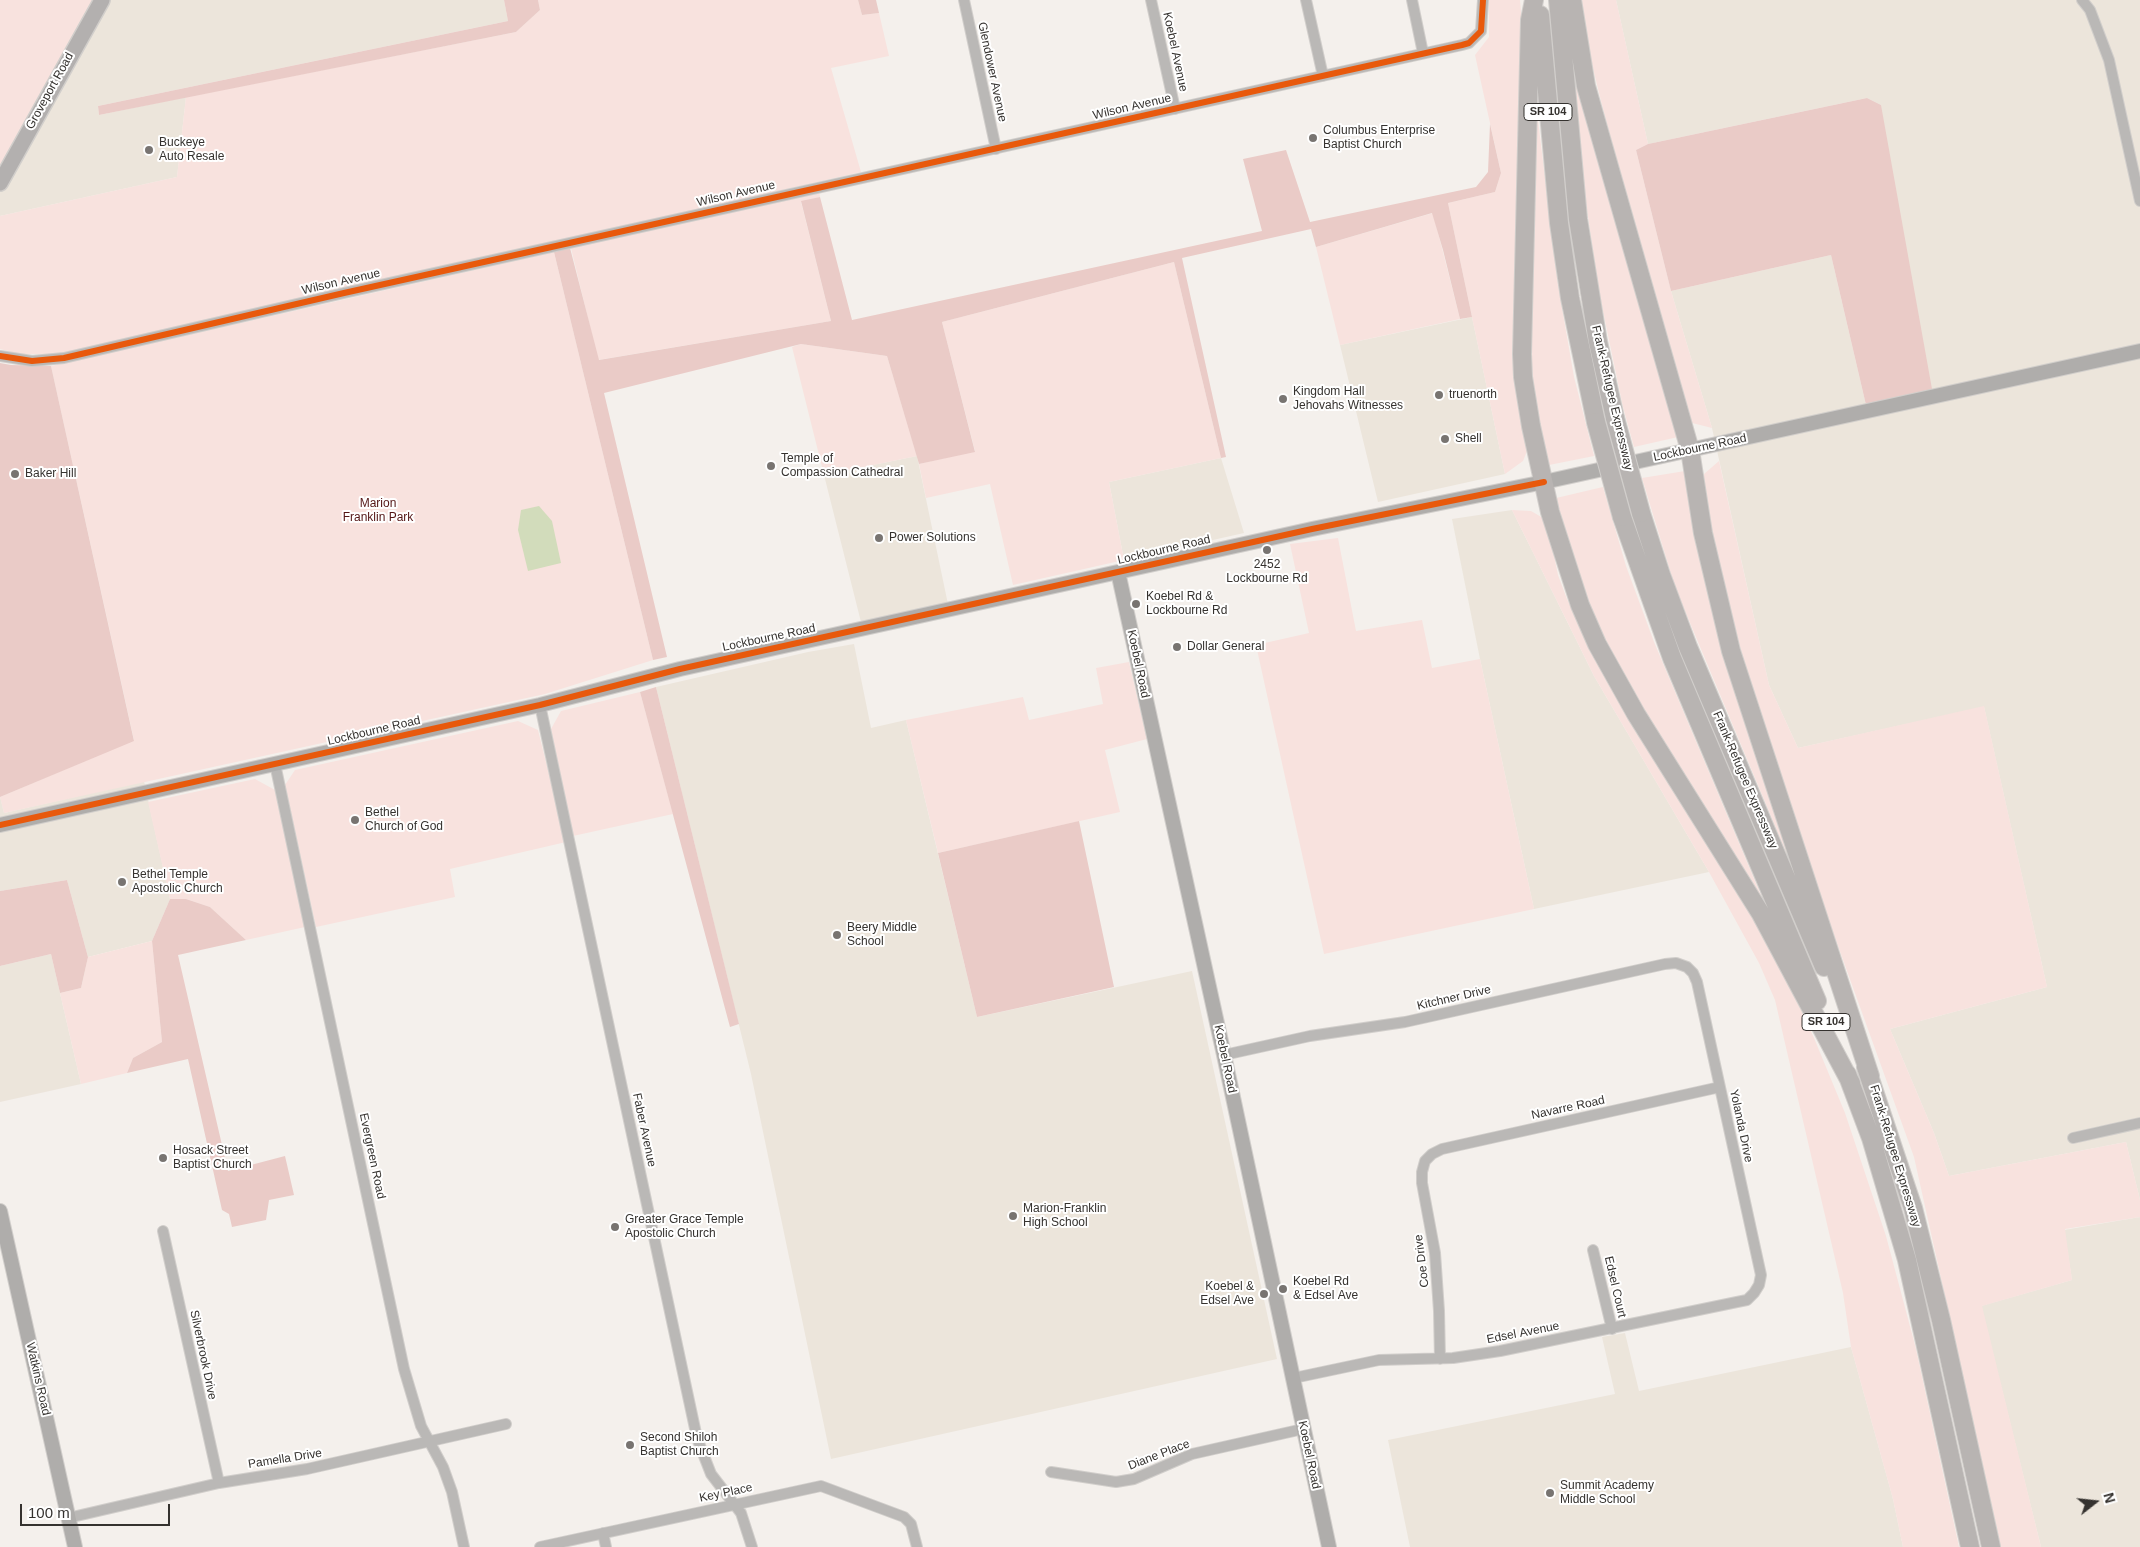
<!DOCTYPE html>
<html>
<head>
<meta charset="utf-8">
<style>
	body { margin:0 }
	#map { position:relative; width:2140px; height:1547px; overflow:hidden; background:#f4f0ec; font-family:Arial,sans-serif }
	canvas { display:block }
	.north { position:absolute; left:2070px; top:1477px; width:50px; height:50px; -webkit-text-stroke:4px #fff; paint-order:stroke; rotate:74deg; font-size:14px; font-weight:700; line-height:20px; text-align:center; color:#35322f }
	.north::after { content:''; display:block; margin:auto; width:18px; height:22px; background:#35322f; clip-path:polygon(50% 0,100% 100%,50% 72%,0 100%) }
	.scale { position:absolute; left:20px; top:1504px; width:150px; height:22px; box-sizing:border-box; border:2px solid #35322f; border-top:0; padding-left:6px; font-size:15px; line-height:18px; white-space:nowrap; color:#35322f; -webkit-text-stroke:4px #fff; paint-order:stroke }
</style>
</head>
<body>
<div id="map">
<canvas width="2140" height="1547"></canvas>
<div class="north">N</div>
<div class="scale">100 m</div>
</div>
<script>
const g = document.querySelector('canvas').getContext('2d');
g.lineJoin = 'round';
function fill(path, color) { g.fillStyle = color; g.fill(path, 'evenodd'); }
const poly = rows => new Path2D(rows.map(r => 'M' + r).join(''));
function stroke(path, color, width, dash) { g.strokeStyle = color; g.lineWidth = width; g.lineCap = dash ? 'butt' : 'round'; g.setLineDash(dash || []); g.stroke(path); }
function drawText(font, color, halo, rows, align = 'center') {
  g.font = font + ' Arial,sans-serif'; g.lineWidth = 4; g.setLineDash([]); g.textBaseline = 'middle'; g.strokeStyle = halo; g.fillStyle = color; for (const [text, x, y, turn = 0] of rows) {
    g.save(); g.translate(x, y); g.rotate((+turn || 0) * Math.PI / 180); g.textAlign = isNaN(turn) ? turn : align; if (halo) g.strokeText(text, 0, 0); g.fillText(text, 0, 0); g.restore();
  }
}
fill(poly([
	[94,0,504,0,508,21,98,106,99,115,186,97,177,177,0,216,0,167],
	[1616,0,2140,0,2140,1200,2126,1142,1949,1176,1934,1133,1890,1029,2047,987,1984,707,1798,748,1769,685,1712,428,1671,291,1831,255,1866,405,1881,105,1867,98,1648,144],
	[1472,317,1505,474,1378,502,1340,345],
	[917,456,949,609,863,630,824,475],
	[1221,458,1244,533,1124,560,1109,482],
	[1512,510,1594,676,1709,872,1534,909,1480,659,1452,519],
	[854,644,871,728,906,720,977,1017,1192,971,1277,1359,831,1459,751,1074,656,687,808,652],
	[144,781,170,899,152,941,88,957,67,880,0,891,0,796,4,813],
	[51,954,81,1084,0,1102,0,966],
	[2140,1217,2140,1547,2041,1547,1981,1306,2072,1280,2064,1230],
	[1625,1333,1639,1391,1851,1347,1893,1499,1903,1547,1410,1547,1388,1440,1615,1394,1602,1337]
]), '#ece5db');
fill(poly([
	[0,0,94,0,0,167],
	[538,0,858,0,862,15,879,13,889,56,831,68,861,172,77,351,51,354,20,354,0,349,0,216,177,177,186,97,516,32,540,10],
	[1489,0,1520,0,1523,39,1527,451,1523,461,1505,474,1448,203,1495,192,1501,173,1475,55,1489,37],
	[1581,0,1616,0,1648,144,1636,150,1671,291,1712,428,1692,423,1683,411,1601,101,1591,60],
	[1572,49,1678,437,1634,447,1623,407,1599,292,1585,196],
	[1534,120,1538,120,1558,285,1574,377,1594,456,1549,465,1536,417,1529,363],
	[819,191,820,197,801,202,831,321,598,360,571,248],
	[1433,213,1460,319,1340,345,1316,247],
	[554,252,653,660,545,694,4,813,0,797,134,740,51,366],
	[1174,262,1221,458,1109,482,1124,560,1013,585,990,484,926,498,919,464,975,451,942,322],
	[801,344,887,356,917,456,824,475,792,347],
	[1719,461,1769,685,1798,748,1984,706,2047,987,1890,1029,1934,1133,1949,1176,2126,1142,2140,1200,2140,1217,2065,1229,2072,1280,1982,1306,2041,1547,2001,1547,1914,1157,1806,857,1755,706,1715,547,1703,494,1704,474],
	[1685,471,1791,855,1788,857,1675,587,1642,478],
	[1603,487,1626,566,1654,642,1764,902,1664,747,1594,622,1555,510,1556,498],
	[1512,510,1531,511,1543,518,1548,526,1558,575,1567,599,1611,688,1770,943,1814,1038,1845,1113,1886,1236,1916,1349,1959,1547,1903,1547,1893,1499,1851,1347,1843,1293,1775,1000,1759,963,1709,872,1594,676],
	[1338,538,1356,631,1422,620,1432,668,1480,659,1534,909,1324,954,1256,645,1309,633,1290,544],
	[1129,662,1147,739,1105,750,1120,812,938,853,906,720,1023,697,1029,720,1103,704,1096,668],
	[640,692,673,814,573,836,551,729,561,711],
	[518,721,538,730,566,842,450,869,455,897,316,927,285,785,295,770],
	[255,779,275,790,305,927,246,940,210,907,186,899,170,899,148,802],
	[152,941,162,1042,133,1058,127,1073,81,1084,60,993,81,988,88,957]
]), '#f8e2de');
fill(poly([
	[504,0,538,0,540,10,516,32,99,115,98,106,508,21],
	[858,0,876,0,879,13,862,15],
	[1867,98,1881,105,1932,389,1866,405,1831,255,1671,291,1636,150,1648,144],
	[1490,124,1501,173,1495,192,1448,203,1472,317,1460,319,1443,250,1432,213,1316,247,1311,229,1182,258,1226,457,1221,458,1174,262,942,322,975,452,919,464,887,356,801,344,604,393,667,657,653,660,554,252,570,248,599,360,831,321,801,201,820,197,852,320,1262,231,1243,159,1286,150,1310,222,1476,187,1488,172],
	[0,363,11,365,51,366,134,741,0,797],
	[656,687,739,1024,730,1027,640,692],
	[1079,821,1114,987,977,1017,938,853],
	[67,880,88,957,81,988,60,993,51,954,0,966,0,891],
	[170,899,186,899,210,907,246,940,178,955,228,1171,285,1156,294,1195,269,1200,266,1220,232,1227,229,1214,222,1210,188,1059,127,1073,133,1058,162,1042,152,941]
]), '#eacbc7');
fill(poly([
	[539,506,552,521,561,563,528,571,518,530,521,510]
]), '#d2dcbb');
const street = poly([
	[964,0,996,149],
	[1151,0,1175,109],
	[1306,0,1323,76],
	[1412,0,1423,53],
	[2082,0,2090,10,2109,60,2140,201],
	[0,356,32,361,64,358,344,293,1462,45,1469,43,1481,31,1483,0],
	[540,705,697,1438,711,1474,741,1513,752,1547],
	[275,764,404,1369,421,1426,443,1467,452,1492,464,1547],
	[1224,1055,1310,1036,1405,1022,1665,964,1676,963,1687,967,1693,973,1697,982,1761,1275,1759,1285,1754,1293,1747,1300,1737,1302,1500,1351,1453,1358,1379,1360,1294,1378],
	[2073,1138,2140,1123],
	[163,1231,219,1483],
	[1593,1250,1612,1329],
	[1440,1359,1439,1311,1435,1253,1422,1183,1422,1172,1425,1161,1432,1154,1442,1149,1720,1087],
	[1051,1472,1116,1482,1134,1479,1192,1454,1303,1429],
	[68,1518,219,1483,307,1469,506,1424],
	[603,1533,606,1547],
	[540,1547,821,1486,904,1517,911,1524,917,1547]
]);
const secondary = poly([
	[1118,572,1224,1055,1329,1547],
	[0,825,540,705,680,669,1312,529,1544,482,2140,351],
	[0,1211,75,1547]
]);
const primary = poly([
	[0,183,102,0]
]);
const highway = poly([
	[1534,0,1530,20,1522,354,1523,377,1531,426,1550,512,1580,605,1597,644,1636,714,1761,914,1851,1083],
	[1558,0,1578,219,1598,342,1615,418],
	[1572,0,1586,86,1690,450,1703,533,1731,651,1870,1076],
	[1540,15,1559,223,1570,298,1596,422],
	[1641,513,1661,575,1688,647,1824,967],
	[1622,517,1672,658,1817,1001],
	[1866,1067,1913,1208,1941,1320,1991,1547],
	[1847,1074,1871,1138,1907,1260,1970,1547]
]);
stroke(street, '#d1cecb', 12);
stroke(secondary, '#d1cecb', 16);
stroke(primary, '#d1cecb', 18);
stroke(highway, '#d1cecb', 20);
stroke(street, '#bab8b6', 10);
stroke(secondary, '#afadab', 14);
stroke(primary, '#b3b0af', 15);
stroke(highway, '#b8b4b2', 18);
const highwayBridge = poly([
	[1615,418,1641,513],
	[1596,422,1622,517]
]);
stroke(highwayBridge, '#d1cecb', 20, []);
stroke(highwayBridge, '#b8b4b2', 18);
stroke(poly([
	[0,356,32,361,64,358,344,293,1462,45,1469,43,1481,31,1483,0],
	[0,825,540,705,680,669,1312,529,1544,482]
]), '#e8590c', 6);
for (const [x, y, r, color] of [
	[1313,138,5,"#787471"],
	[149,150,5,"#787471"],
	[1439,395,5,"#787471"],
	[1283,399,5,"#787471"],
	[1445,439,5,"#787471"],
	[771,466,5,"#787471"],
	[15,474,5,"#787471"],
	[879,538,5,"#787471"],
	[1267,550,5,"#787471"],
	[1136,604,5,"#787471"],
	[1177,647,5,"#787471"],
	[355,820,5,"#787471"],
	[122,882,5,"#787471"],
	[837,935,5,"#787471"],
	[163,1158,5,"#787471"],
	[1013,1216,5,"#787471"],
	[615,1227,5,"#787471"],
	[1283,1289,5,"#787471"],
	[1264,1294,5,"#787471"],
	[630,1445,5,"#787471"],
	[1550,1493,5,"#787471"]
]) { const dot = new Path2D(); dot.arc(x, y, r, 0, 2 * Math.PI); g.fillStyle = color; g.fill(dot); stroke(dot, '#fff', 2); }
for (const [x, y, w] of [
	[1548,112,48],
	[1826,1022,48]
]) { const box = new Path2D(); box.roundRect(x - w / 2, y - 8.5, w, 17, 4); g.fillStyle = '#fff'; g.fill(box); stroke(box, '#35322f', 1); }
drawText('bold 11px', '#35322f', null, [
	["SR 104",1548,112],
	["SR 104",1826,1022]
]);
drawText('12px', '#35322f', '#fff', [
	["Koebel Avenue",1175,52,78],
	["Glendower Avenue",992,72,78],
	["Groveport Road",50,91,-61],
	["Wilson Avenue",1132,107,-13],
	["Wilson Avenue",736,194,-13],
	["Wilson Avenue",341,282,-13],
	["Frank-Refugee Expressway",1612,398,77],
	["Lockbourne Road",1700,448,-12],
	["Lockbourne Road",1164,550,-13],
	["Lockbourne Road",769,638,-12],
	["Koebel Road",1138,664,78],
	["Lockbourne Road",374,731,-13],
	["Frank-Refugee Expressway",1745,780,67],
	["Kitchner Drive",1454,998,-13],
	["Koebel Road",1225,1059,78],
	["Navarre Road",1568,1108,-12],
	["Yolanda Drive",1741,1126,78],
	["Faber Avenue",644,1130,78],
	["Evergreen Road",372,1156,78],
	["Frank-Refugee Expressway",1895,1156,73],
	["Coe Drive",1422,1261,-97],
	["Edsel Court",1615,1287,77],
	["Edsel Avenue",1523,1333,-11],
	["Silverbrook Drive",203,1355,78],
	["Watkins Road",38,1379,77],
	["Diane Place",1159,1455,-21],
	["Koebel Road",1309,1455,78],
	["Pamella Drive",285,1459,-9],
	["Key Place",726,1493,-12]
]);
drawText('12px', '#35322f', '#fff', [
	["Columbus Enterprise",1323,131],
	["Baptist Church",1323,145],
	["Buckeye",159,143],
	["Auto Resale",159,157],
	["Kingdom Hall",1293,392],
	["Jehovahs Witnesses",1293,406],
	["truenorth",1449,395],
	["Shell",1455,439],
	["Temple of",781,459],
	["Compassion Cathedral",781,473],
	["Baker Hill",25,474],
	["Power Solutions",889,538],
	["2452",1267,565,"center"],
	["Lockbourne Rd",1267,579,"center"],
	["Koebel Rd &",1146,597],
	["Lockbourne Rd",1146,611],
	["Dollar General",1187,647],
	["Bethel",365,813],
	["Church of God",365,827],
	["Bethel Temple",132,875],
	["Apostolic Church",132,889],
	["Beery Middle",847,928],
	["School",847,942],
	["Hosack Street",173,1151],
	["Baptist Church",173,1165],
	["Marion-Franklin",1023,1209],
	["High School",1023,1223],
	["Greater Grace Temple",625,1220],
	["Apostolic Church",625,1234],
	["Koebel Rd",1293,1282],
	["& Edsel Ave",1293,1296],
	["Koebel &",1254,1287,"right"],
	["Edsel Ave",1254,1301,"right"],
	["Second Shiloh",640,1438],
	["Baptist Church",640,1452],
	["Summit Academy",1560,1486],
	["Middle School",1560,1500]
], 'left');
drawText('12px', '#541616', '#fff', [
	["Marion",378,504],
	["Franklin Park",378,518]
]);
</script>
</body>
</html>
